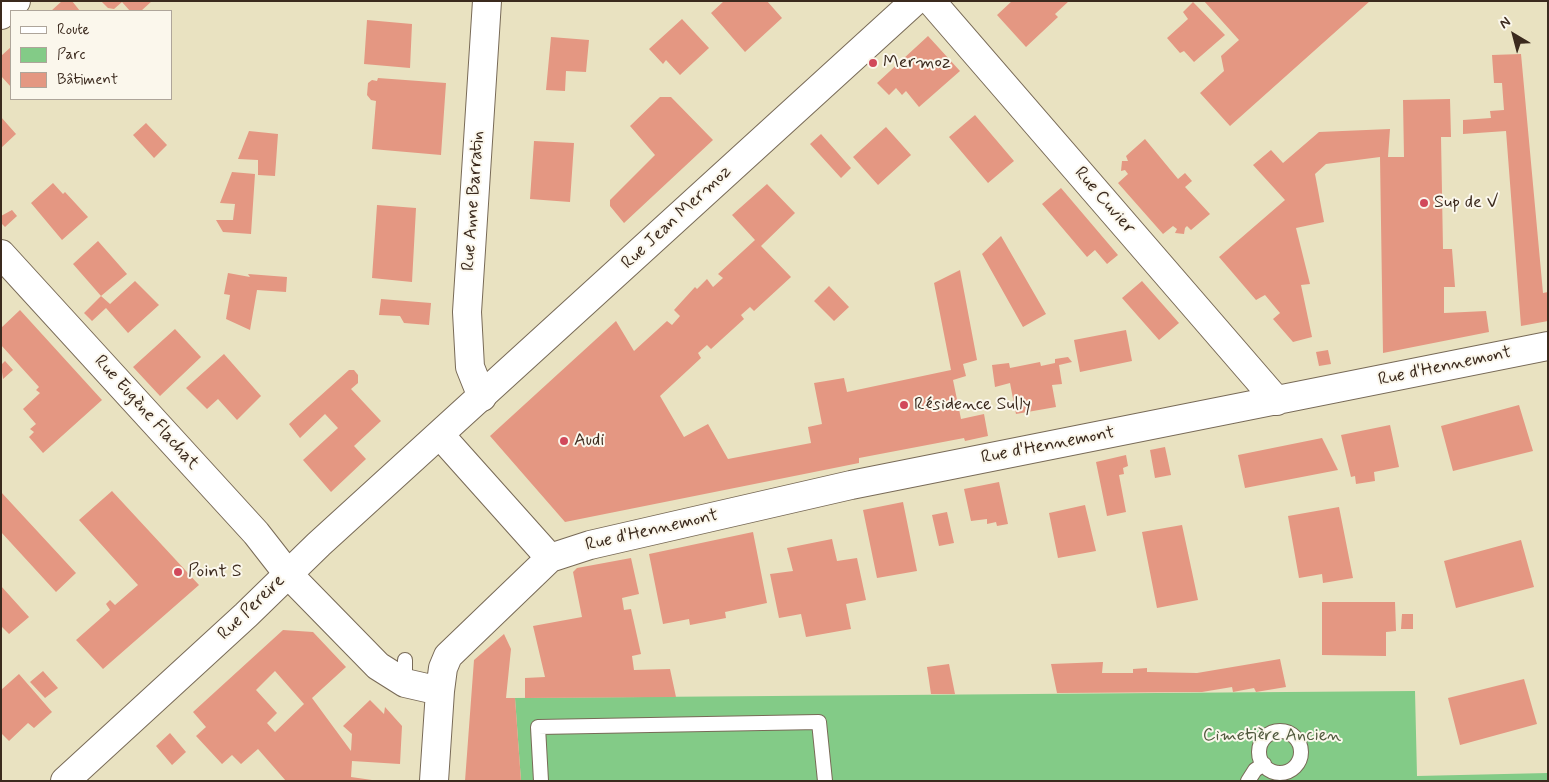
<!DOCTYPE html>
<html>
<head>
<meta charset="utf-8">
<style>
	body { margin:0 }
	#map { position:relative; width:1549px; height:782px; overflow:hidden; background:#e9e2c1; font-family:Mynerve,sans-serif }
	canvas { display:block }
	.frame { position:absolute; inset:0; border:2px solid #3b2a1e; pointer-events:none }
	.legend { position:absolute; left:10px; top:10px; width:162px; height:90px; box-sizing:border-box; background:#fbf7ec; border:1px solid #aea59a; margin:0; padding:6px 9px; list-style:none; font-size:15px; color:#3b2a1e }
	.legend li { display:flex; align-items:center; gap:10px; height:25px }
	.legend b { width:25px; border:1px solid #aea59a }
	.north { position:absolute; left:1489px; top:10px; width:50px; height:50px; -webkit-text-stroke:4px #fbf7ec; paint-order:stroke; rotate:323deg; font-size:14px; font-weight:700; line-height:20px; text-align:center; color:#3b2a1e }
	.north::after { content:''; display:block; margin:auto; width:18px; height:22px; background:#3b2a1e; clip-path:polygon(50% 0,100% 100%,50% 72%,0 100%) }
</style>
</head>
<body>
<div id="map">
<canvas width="1549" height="782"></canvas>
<div class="frame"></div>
<ul class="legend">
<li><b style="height:6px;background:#fff"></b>Route</li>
<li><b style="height:14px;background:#83cb87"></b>Parc</li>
<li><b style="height:14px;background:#e49782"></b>Bâtiment</li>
</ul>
<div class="north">N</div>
</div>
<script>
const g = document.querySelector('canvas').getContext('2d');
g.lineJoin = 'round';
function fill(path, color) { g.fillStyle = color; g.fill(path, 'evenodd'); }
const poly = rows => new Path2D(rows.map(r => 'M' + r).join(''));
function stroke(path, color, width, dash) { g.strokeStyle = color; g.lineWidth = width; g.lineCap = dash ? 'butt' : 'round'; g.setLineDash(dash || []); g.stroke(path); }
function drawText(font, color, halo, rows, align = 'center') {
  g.font = font + ' Mynerve,sans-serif'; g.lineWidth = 4; g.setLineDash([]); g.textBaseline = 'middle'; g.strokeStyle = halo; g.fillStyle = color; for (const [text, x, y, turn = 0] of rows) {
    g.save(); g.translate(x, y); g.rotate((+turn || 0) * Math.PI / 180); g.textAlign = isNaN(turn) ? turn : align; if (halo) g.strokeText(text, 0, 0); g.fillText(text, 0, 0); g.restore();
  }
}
fill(poly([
	[1415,691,1417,776,1548,773,1548,781,521,781,515,698]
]), '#83cb87');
fill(poly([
	[62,1,72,1,80,11,51,11],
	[101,1,152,1,141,11,130,11,122,2,114,9,108,8],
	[724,1,767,1,782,18,745,52,711,13],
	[1012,1,1069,1,1055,14,1058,17,1026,47,997,15],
	[1204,1,1370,1,1230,126,1200,93,1224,71,1221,56,1239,40],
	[1193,2,1225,35,1194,62,1184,51,1180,53,1167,38,1188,19,1183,12],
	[682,19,709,48,680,75,666,60,663,64,649,49],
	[367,20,412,24,410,68,364,64],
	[928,36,960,71,919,107,906,91,902,95,896,88,889,95,877,83],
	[551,37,589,40,586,72,566,71,565,91,546,90],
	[11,47,11,87,1,76,1,56],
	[1521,54,1543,293,1548,292,1548,321,1521,326,1506,131,1463,134,1463,120,1491,118,1490,111,1504,110,1502,83,1494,83,1492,55],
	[378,78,446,83,441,155,372,149,376,101,371,100,367,95,368,83,372,80,377,81],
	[660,97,671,97,713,140,624,223,610,206,610,200,655,155,630,126],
	[1450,99,1451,137,1441,137,1443,249,1452,249,1455,287,1444,287,1444,313,1486,311,1489,332,1383,353,1380,157,1326,164,1315,174,1324,222,1296,228,1310,284,1301,285,1312,337,1293,342,1273,319,1280,313,1265,295,1256,300,1219,257,1285,200,1253,165,1271,150,1283,163,1319,132,1390,129,1388,157,1404,157,1403,100],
	[975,115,1014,161,988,183,949,137],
	[1,117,16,134,1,148],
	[146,123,167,145,154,158,133,135],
	[886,127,911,155,878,185,853,157],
	[249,131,278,134,275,176,258,175,258,160,238,159],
	[821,134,851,168,841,178,810,144],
	[1145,139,1178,179,1185,173,1192,181,1185,187,1210,214,1191,230,1187,226,1185,228,1184,234,1175,233,1177,229,1173,226,1163,234,1118,183,1128,174,1125,170,1121,171,1122,161,1128,161,1126,156],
	[534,141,574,143,570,202,530,199],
	[232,172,255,174,251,234,223,232,216,220,233,220,235,204,220,203],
	[53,183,63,194,65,192,88,217,62,240,31,203],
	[767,184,795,213,761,246,791,277,754,311,750,307,741,315,744,319,711,349,707,345,698,353,701,358,660,396,684,437,708,424,728,459,811,443,808,427,822,424,814,383,844,378,847,392,951,370,934,283,960,270,977,360,963,364,966,376,953,380,961,419,984,414,988,436,965,441,964,438,859,458,859,463,565,522,490,436,616,321,634,351,667,321,672,325,680,316,674,310,695,287,697,289,707,279,713,287,723,278,718,274,755,240,732,215],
	[1061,188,1118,255,1107,264,1095,250,1087,257,1042,204],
	[377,205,416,208,412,282,372,278],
	[12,210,17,216,5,227,1,223,1,216],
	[1001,236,1046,314,1023,327,982,254],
	[98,241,127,274,101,296,73,264],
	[228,273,250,277,248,274,287,277,286,292,257,290,250,330,226,319,230,295,224,294],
	[135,281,159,305,128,333,106,308,92,321,84,313,101,296,110,304],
	[1142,281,1179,323,1159,340,1122,298],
	[829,286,849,307,834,321,814,301],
	[381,299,431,303,429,325,404,323,400,316,379,315],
	[20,310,102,400,43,453,29,437,34,432,30,429,36,424,23,409,40,393,36,390,39,387,1,345,1,328],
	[175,329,201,357,160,396,133,367],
	[1126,330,1132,361,1080,372,1074,340],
	[1328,350,1331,364,1319,366,1316,352],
	[224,354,261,396,237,420,218,399,207,409,186,388],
	[1068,357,1072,362,1059,365,1062,384,1052,385,1056,407,1016,414,1010,383,995,387,992,365,1009,363,1010,368,1040,362,1041,366,1055,363,1055,359],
	[5,361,13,370,3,379,1,365],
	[349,370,354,370,358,375,358,383,351,389,381,421,354,446,366,459,331,492,303,460,338,428,325,414,300,438,289,424],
	[1519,405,1533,451,1453,471,1441,426],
	[1390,425,1399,467,1374,472,1375,481,1356,484,1355,476,1351,477,1341,435],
	[1322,438,1338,470,1245,488,1238,455],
	[1165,447,1171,475,1155,478,1150,450],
	[1126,455,1128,466,1123,468,1124,474,1119,475,1126,512,1107,516,1096,462],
	[999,482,1008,524,997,526,996,522,987,524,987,519,971,521,964,489],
	[112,491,199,585,103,669,76,640,110,610,106,604,110,600,115,605,138,585,79,520],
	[1,492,76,573,56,592,1,532],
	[903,502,917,571,877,578,863,510],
	[1085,505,1096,551,1058,558,1049,513],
	[1339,507,1353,578,1323,583,1322,574,1299,578,1288,516],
	[947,512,954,543,939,546,932,515],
	[1182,525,1198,600,1157,608,1142,532],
	[753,532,767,603,725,612,726,618,690,625,689,619,663,624,649,554],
	[832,539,837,561,857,558,866,600,846,604,851,629,806,637,801,614,779,618,770,574,793,571,787,548],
	[1521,540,1534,587,1456,608,1444,561],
	[631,558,639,594,622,598,624,610,631,609,641,654,632,656,634,670,670,669,676,697,525,698,525,678,545,677,533,626,582,617,573,572,577,568],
	[1,586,29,617,9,634,1,626],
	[1322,602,1395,602,1396,631,1386,632,1386,656,1322,655],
	[1402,614,1413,614,1413,629,1401,629],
	[283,630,313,632,346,667,312,698,351,751,352,734,343,726,370,700,384,714,385,707,402,726,400,764,352,761,351,777,379,781,286,781,258,749,241,764,232,755,222,764,196,736,206,727,193,712],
	[275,671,304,704,275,732,267,723,277,713,256,690],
	[504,634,511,649,506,698,515,698,521,781,465,781,474,660],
	[1280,659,1286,687,1256,692,1254,688,1233,692,1232,687,1202,692,1057,693,1051,664,1103,662,1102,673,1133,673,1133,669,1147,668,1147,672,1197,673],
	[949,664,955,694,931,694,927,667],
	[43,671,58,688,45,698,30,682],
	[19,674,52,712,34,728,28,723,9,741,1,733,1,690],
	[1524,679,1537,724,1460,745,1448,698],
	[170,733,186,752,172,765,156,746]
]), '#e49782');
const service = poly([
	[405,660,405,683],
	'1259 752a21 21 0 1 1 42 0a21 21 0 1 1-42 0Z',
	[541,781,538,727,819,722,825,781],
	[1248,781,1255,770,1264,764]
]);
const minor = poly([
	[931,1,1277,401],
	[1,15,16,1],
	[1,254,256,533,288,574,378,666,405,683,440,691],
	[482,397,470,367,467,312,487,1],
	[440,435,550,558],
	[434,781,440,691,443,668,448,656,550,558,590,545,851,485,1548,346]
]);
const tertiary = poly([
	[65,781,246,615,319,544,915,1]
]);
stroke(service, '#786a57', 16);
stroke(minor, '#786a57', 30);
stroke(tertiary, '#786a57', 30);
stroke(service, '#fff', 14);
stroke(minor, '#fff', 28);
stroke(tertiary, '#fff', 28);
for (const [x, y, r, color] of [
	[873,63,5,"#d1495b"],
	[1424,203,5,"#d1495b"],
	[904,405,5,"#d1495b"],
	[564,441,5,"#d1495b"],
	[178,572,5,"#d1495b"]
]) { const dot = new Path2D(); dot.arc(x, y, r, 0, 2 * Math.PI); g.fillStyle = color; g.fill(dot); stroke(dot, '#fbf7ec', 2); }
drawText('18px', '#3b2a1e', '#fbf7ec', [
	["Mermoz",883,63],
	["Sup de V",1434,203],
	["Résidence Sully",914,405],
	["Audi",574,441],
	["Point S",188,572]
], 'left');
drawText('18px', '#3b2a1e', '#fbf7ec', [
	["Rue Anne Barratin",474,201,-86],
	["Rue Cuvier",1104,201,49],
	["Rue Jean Mermoz",677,218,-43],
	["Rue d'Hennemont",1445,367,-12],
	["Rue Eugène Flachat",146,413,48],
	["Rue d'Hennemont",1048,446,-11],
	["Rue d'Hennemont",652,531,-13],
	["Rue Pereire",252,608,-44]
]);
drawText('18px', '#515a3e', '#fbf7ec', [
	["Cimetière Ancien",1272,736]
]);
</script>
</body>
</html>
